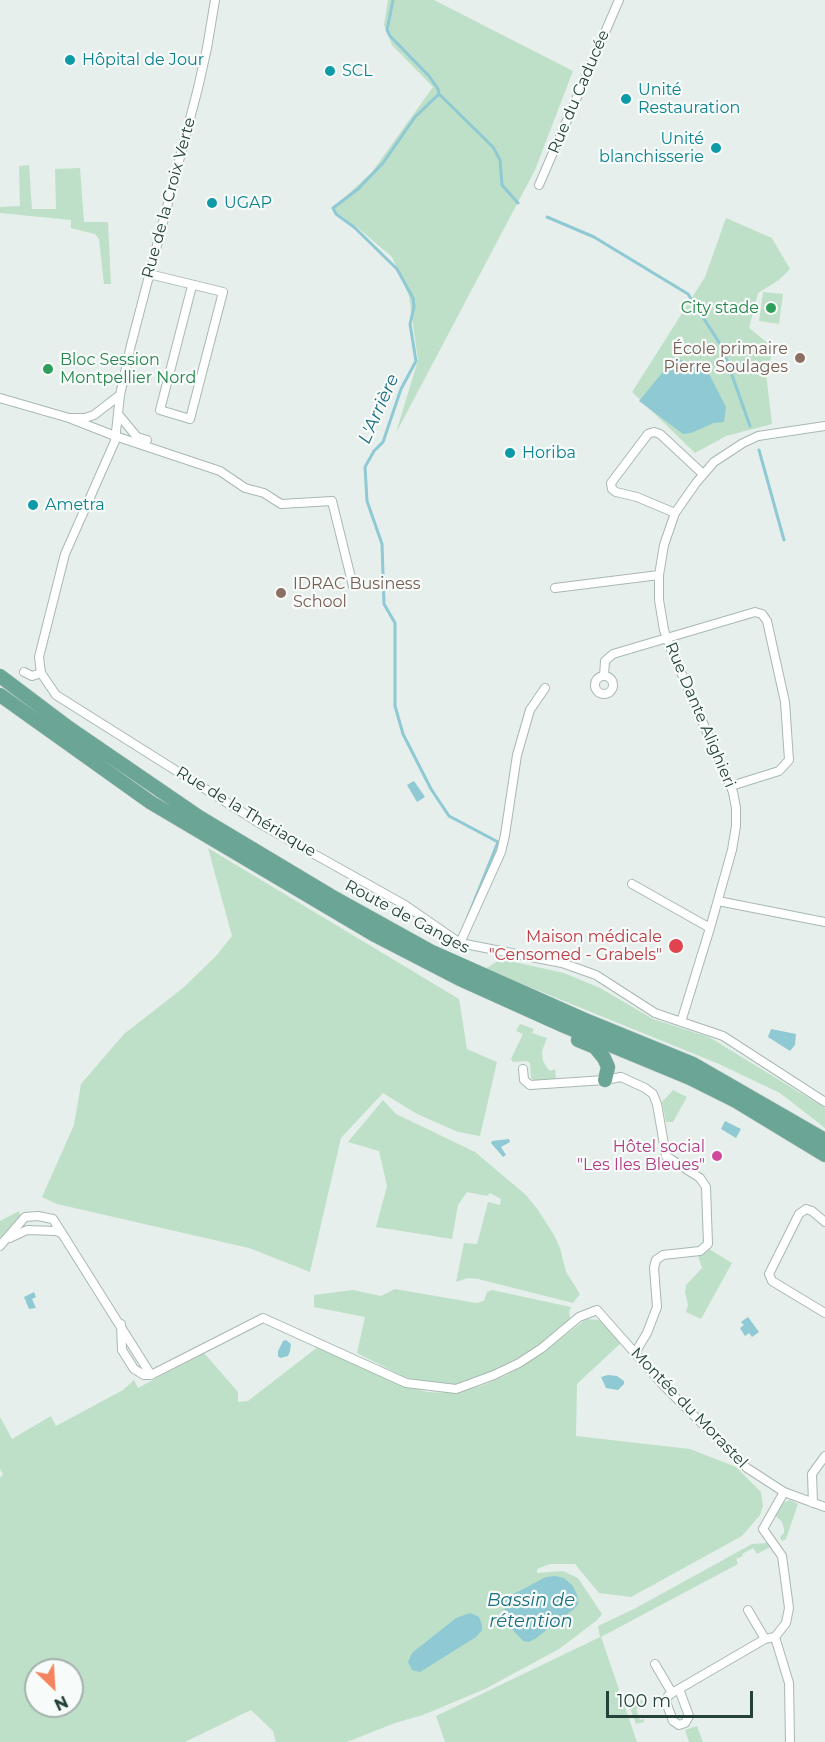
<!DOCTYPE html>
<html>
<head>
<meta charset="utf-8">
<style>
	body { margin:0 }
	#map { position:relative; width:825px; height:1742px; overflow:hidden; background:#e6efeb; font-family:Montserrat,sans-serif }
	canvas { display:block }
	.north { position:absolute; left:24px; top:1658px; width:60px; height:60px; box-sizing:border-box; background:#f7fbf9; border:2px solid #a3b1ad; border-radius:50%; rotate:155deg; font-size:16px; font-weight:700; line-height:24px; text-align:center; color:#24423a }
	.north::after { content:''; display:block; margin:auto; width:21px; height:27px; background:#f4845f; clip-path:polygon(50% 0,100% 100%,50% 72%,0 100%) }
	.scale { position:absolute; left:606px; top:1691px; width:147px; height:27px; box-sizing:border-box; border:3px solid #24423a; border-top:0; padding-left:8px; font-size:18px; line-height:21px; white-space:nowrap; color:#24423a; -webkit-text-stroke:4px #f7fbf9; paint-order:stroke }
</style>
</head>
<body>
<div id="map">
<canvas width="825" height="1742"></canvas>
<div class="north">N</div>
<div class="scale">100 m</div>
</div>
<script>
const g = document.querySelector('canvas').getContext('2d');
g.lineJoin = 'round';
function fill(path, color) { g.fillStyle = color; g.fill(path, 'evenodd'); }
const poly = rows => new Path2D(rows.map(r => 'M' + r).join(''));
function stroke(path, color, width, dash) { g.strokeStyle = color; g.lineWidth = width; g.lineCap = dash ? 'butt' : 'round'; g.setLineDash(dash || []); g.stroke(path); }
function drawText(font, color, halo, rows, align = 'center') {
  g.font = font + ' Montserrat,sans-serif'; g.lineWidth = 4.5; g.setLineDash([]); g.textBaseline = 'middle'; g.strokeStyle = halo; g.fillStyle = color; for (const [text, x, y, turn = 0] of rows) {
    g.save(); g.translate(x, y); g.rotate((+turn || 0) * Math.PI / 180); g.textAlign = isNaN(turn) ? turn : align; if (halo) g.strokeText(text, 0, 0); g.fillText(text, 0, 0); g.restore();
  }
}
fill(poly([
	[388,0,434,0,573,71,535,170,396,433,418,360,409,296,392,257,358,228,332,209,372,172,433,87,392,45,384,25],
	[29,165,32,209,56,209,55,169,80,168,84,222,108,222,111,284,104,284,99,239,95,234,71,228,71,220,0,213,0,207,20,206,19,166],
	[726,218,772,238,790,269,779,280,758,293,749,328,774,348,766,374,772,424,726,436,695,453,632,392,705,277],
	[763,292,783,294,779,324,759,321],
	[208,848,459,999,467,1049,497,1062,480,1136,458,1132,417,1114,383,1093,341,1138,310,1272,249,1248,57,1204,42,1197,74,1125,81,1084,124,1034,183,988,216,956,232,936],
	[501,959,564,973,600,988,653,1019,709,1037,825,1108,825,1128,780,1093,719,1064,485,969],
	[520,1024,534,1029,532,1033,547,1038,542,1051,543,1061,548,1069,551,1071,555,1069,556,1080,534,1081,531,1078,530,1063,526,1061,513,1062,511,1059,523,1034,516,1031],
	[673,1090,687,1097,673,1122,666,1122,662,1102],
	[383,1100,396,1114,475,1152,526,1195,538,1210,554,1235,560,1248,566,1272,580,1294,573,1303,478,1279,468,1278,456,1282,464,1243,477,1244,488,1202,500,1205,501,1199,490,1193,487,1196,467,1192,458,1205,452,1239,376,1227,387,1186,379,1151,348,1142],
	[19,1211,21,1218,0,1238,0,1221],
	[709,1249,732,1263,701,1319,686,1312,688,1305,685,1292,686,1285,702,1268,698,1256],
	[395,1289,476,1303,484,1301,487,1292,492,1290,571,1307,569,1312,571,1322,518,1360,484,1375,456,1384,438,1385,404,1377,357,1353,365,1317,314,1307,314,1295,353,1290,381,1296],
	[586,1319,600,1320,622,1342,577,1384,576,1436,690,1449,736,1467,761,1492,763,1506,760,1515,742,1536,631,1597,599,1593,575,1564,550,1564,537,1569,537,1573,563,1571,578,1578,602,1614,596,1621,559,1649,485,1689,423,1715,395,1723,347,1742,276,1742,273,1731,251,1710,185,1742,0,1742,0,1478,3,1474,0,1469,0,1417,12,1439,51,1416,56,1426,123,1390,134,1380,138,1388,204,1353,238,1392,238,1402,248,1401,319,1346,400,1384,427,1392,454,1393,481,1386,507,1375,545,1351],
	[36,1670,72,1670,72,1706,36,1706],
	[790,1500,798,1504,786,1539,782,1541,780,1537,784,1533,784,1528,782,1522,774,1514,782,1503],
	[767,1543,770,1547,757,1554,753,1548,742,1554,743,1556,736,1559,738,1564,601,1637,637,1742,445,1742,436,1716,600,1637,598,1626,634,1609,752,1544],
	[642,1700,644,1706,636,1709,640,1720,644,1719,644,1722,636,1724,629,1705],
	[697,1726,703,1742,689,1742,685,1730]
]), '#bfe0c8');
fill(poly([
	[679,359,708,372,726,407,724,422,714,423,691,433,683,434,639,401,671,362],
	[414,781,425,797,417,802,407,785],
	[771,1029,796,1034,795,1045,790,1051,768,1037],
	[725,1121,741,1129,736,1138,721,1129],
	[509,1139,510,1142,501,1147,506,1155,503,1157,491,1143,492,1141],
	[34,1292,36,1297,32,1299,36,1308,29,1309,24,1297],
	[748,1317,759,1332,752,1337,749,1333,745,1336,740,1328,744,1325,741,1322],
	[286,1340,291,1344,290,1351,288,1356,280,1358,278,1356,278,1351,283,1341],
	[608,1375,617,1376,624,1381,624,1384,618,1390,606,1388,601,1377],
	[555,1576,564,1578,573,1586,577,1595,578,1604,574,1609,535,1639,529,1642,523,1641,511,1628,504,1607,506,1598,546,1577],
	[470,1613,479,1617,482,1625,482,1630,476,1637,420,1672,412,1670,408,1662,412,1653,456,1618]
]), '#8ec9d4');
stroke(poly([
	[393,0,387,30,390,36,429,76,438,89,439,94,493,147,500,160,502,185,518,203],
	[439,94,415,117,383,163,358,189,333,208,336,214,354,227,397,269,413,298,414,307,410,324,416,361,401,389,383,442,374,451,365,467,367,501,382,544,384,604,395,623,395,706,403,734,431,789,449,816,498,842,467,919],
	[547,217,594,237,688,294,722,347,750,426],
	[759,450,784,540]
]), '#8ec9d4', 3);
const street = poly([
	[215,0,207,48,198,88,131,345,120,395,115,441,65,554,39,657,41,673,56,695,264,826,405,905,460,943,562,963,596,975,655,1013,723,1036,825,1102],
	[539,185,619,0],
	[149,274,223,292,190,419,160,410,192,286],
	[0,398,69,418,115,436,220,471,245,488,264,493,281,504,332,501,353,586],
	[118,414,137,437,147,440],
	[71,418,85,418,94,415,120,395],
	[675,513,637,497,616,492,612,489,611,483,648,434,654,432,660,434,703,474],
	[555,588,659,575],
	[24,672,32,676,41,673],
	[604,676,605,661,613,654,755,612,762,614,767,621,785,702,789,760,779,771,731,786],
	'595 685a9 9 0 1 1 18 0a9 9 0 1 1-18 0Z',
	[632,884,710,928],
	[718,901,825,922],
	[460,943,501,852,505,835,517,755,530,710,545,688],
	[681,1022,710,928,732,850,736,826,736,808,733,792,670,647,664,630,659,600,659,575,664,545,675,513,696,483,714,462,743,443,758,436,825,426],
	[523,1069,524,1080,530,1085,605,1080,621,1077,645,1088,653,1094,657,1104,666,1156,700,1178,706,1187,708,1244,700,1251,663,1255,656,1260,654,1268,657,1307,647,1333,635,1353],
	[825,1222,812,1211,806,1209,799,1214,769,1274,772,1281,825,1313],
	[10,1238,27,1230,56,1231,61,1233],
	[0,1246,25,1217,38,1216,53,1219,151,1375],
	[121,1324,122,1350,134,1369,144,1375,151,1375,263,1318,406,1383,456,1389,494,1375,519,1363,542,1348,579,1317,597,1310,664,1386,747,1468,784,1492,825,1507],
	[784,1492,763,1529,782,1556,789,1608,786,1623,775,1637,789,1683,790,1742],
	[813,1503,812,1474,825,1456],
	[748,1610,765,1639],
	[655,1664,672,1693],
	[679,1689,689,1716,685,1723,679,1725,673,1721,666,1702,668,1696,672,1693,765,1639,775,1637]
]);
const primary = poly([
	[0,676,69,728,199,817,331,896,432,952,585,1020,693,1064,825,1140],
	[0,695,150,802,373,934,460,979,562,1025,690,1078,736,1101,825,1155],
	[578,1040,595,1047,604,1058,608,1067,605,1080]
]);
stroke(street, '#a8b8b2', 10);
stroke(primary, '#c2cac8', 15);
stroke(street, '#fff', 8);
stroke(primary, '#6aa596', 14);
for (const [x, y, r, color] of [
	[70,60,6,"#0f9aa8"],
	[330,71,6,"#0f9aa8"],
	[626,99,6,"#0f9aa8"],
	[716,148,6,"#0f9aa8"],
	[212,203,6,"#0f9aa8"],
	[771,308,6,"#2e9e5b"],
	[800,358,6,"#8d6e63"],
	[48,369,6,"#2e9e5b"],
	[510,453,6,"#0f9aa8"],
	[33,505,6,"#0f9aa8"],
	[281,593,6,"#8d6e63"],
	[676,946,8,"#e0444e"],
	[717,1156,6,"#d1479c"]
]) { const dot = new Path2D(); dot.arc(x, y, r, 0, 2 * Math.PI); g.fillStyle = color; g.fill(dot); stroke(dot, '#f7fbf9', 2); }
drawText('16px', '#0d838f', '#f7fbf9', [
	["Hôpital de Jour",82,60],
	["SCL",342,71],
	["Unité",638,90],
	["Restauration",638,108],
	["Unité",704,139,"right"],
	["blanchisserie",704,157,"right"],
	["UGAP",224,203],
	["Horiba",522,453],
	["Ametra",45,505]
], 'left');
drawText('16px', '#24423a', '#f7fbf9', [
	["Rue du Caducée",579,92,-67],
	["Rue de la Croix Verte",169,198,-75],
	["Rue Dante Alighieri",700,715,67],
	["Rue de la Thériaque",246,812,31],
	["Route de Ganges",407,917,28],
	["Montée du Morastel",689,1408,46]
]);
drawText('16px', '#27864d', '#f7fbf9', [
	["City stade",759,308],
	["Bloc Session",60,360,"left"],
	["Montpellier Nord",60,378,"left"]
], 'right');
drawText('16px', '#785e54', '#f7fbf9', [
	["École primaire",788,349],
	["Pierre Soulages",788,367],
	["IDRAC Business",293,584,"left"],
	["School",293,602,"left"]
], 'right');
drawText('16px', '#be3a42', '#f7fbf9', [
	["Maison médicale",662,937],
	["\"Censomed - Grabels\"",662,955]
], 'right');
drawText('16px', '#b23c85', '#f7fbf9', [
	["Hôtel social",705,1147],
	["\"Les Iles Bleues\"",705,1165]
], 'right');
drawText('italic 18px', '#1c6f80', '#f7fbf9', [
	["L'Arrière",379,409,-66],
	["Bassin de",531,1601],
	["rétention",531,1622]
]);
</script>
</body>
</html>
